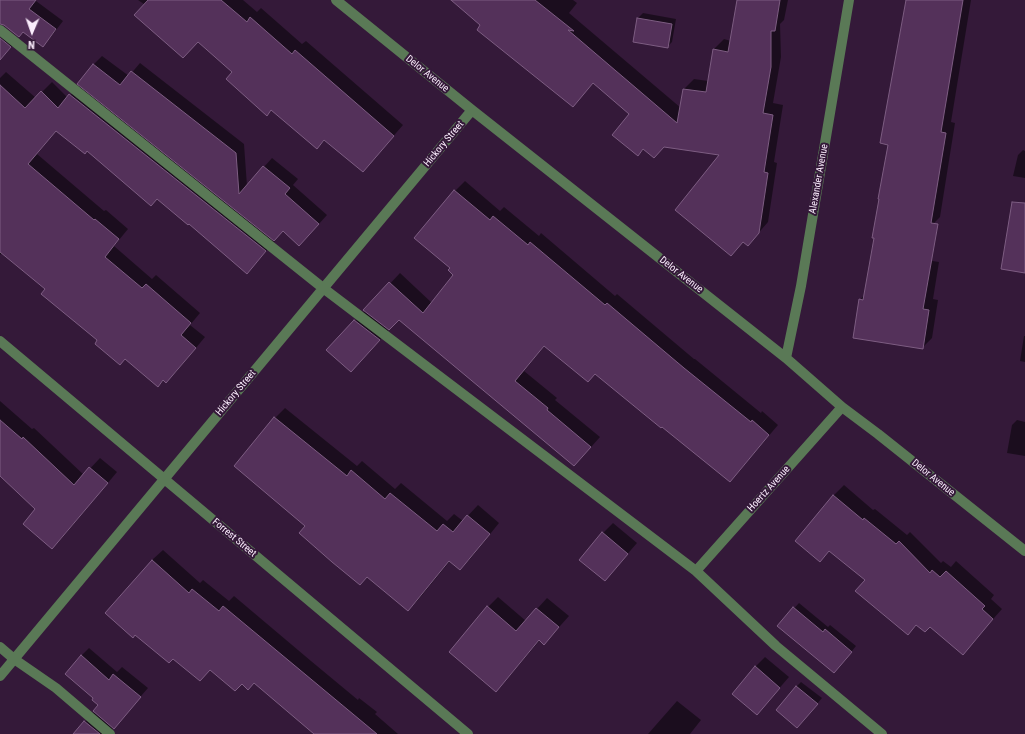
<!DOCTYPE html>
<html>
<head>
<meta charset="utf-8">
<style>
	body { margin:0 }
	#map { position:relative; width:1025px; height:734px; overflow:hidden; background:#341939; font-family:"Roboto Condensed",sans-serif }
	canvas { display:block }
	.north { position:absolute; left:12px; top:12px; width:40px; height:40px; -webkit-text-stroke:3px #341939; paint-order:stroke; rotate:182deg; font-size:11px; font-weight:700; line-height:16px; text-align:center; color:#fbedfd }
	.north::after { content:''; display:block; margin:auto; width:14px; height:18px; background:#fbedfd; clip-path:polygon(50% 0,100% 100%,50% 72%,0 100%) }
</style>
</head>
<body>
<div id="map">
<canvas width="1025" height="734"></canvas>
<div class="north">N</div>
</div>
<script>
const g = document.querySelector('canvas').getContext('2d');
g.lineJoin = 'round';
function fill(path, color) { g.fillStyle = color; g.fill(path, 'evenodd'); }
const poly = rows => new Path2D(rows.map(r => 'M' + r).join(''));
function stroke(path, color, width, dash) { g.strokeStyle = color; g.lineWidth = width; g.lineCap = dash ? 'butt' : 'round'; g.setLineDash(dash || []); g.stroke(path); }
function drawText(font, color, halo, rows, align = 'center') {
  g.font = font + ' "Roboto Condensed",sans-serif'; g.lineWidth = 4; g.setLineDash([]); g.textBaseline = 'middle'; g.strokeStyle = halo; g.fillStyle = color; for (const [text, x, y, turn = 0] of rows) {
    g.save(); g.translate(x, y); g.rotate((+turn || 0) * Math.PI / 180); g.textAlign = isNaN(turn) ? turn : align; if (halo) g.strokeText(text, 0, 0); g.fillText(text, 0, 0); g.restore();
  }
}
fill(poly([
	[0,0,36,0,36,1,63,21,50,38,43,46,24,31,0,23],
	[138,0,243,0,257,12,261,8,302,44,306,41,403,125,363,171,325,140,317,148,272,109,267,114,234,72,198,41],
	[453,0,573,0,577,3,569,13,681,108,684,89,694,79,708,81,714,49,724,39,731,41,738,0,788,0,784,20,780,24,781,57,773,103,783,105,774,162,777,163,768,222,748,245,744,241,731,254,721,155,665,146,644,149,638,155,630,114,594,82,573,106],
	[906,0,971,0,951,122,955,123,940,217,930,227,907,257,939,262,933,299,938,300,932,338,922,348,860,300,865,294,889,144,881,143],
	[643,13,676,19,672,42,667,47,638,18],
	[0,24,18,39,0,60],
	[102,56,129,76,140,63,244,144,247,186,272,158,298,179,293,185,327,215,308,236,283,230,274,240,275,241,256,263,189,223,158,198,151,205,87,150,57,130,37,154,104,211,106,210,128,229,114,246,152,279,156,275,200,313,190,325,205,337,176,372,166,382,164,380,158,386,125,358,99,340,46,289,2,253,0,255,0,78,6,72,36,98,52,82,68,98,80,84,93,65],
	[1023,150,1025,151,1025,178,1013,176,1018,155],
	[465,181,500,211,504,207,539,236,541,233,615,296,617,294,694,359,695,359,761,413,762,411,778,425,739,471,730,480,596,373,545,345,524,371,557,398,555,400,600,437,584,455,399,319,361,360,328,350,400,273,432,303,455,275,451,268,455,191],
	[1024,336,1025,336,1025,362,1020,361],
	[0,401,32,429,34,428,84,475,100,458,117,472,62,538,52,548,37,509,0,475],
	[285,408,357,466,362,461,395,489,401,483,447,521,454,514,463,521,478,505,499,523,470,559,460,569,450,561,418,600,408,610,367,577,360,584,306,526,275,418],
	[1017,420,1025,422,1025,456,1007,453,1012,425],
	[844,485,873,510,875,509,907,535,910,532,941,563,943,561,951,567,956,561,994,595,991,599,1002,609,963,653,930,626,917,624,908,634,866,580,830,550,820,560,796,541,834,495],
	[613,523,637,543,605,580,603,533],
	[163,550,200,583,203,580,229,601,234,596,311,661,358,700,359,698,377,712,375,714,398,734,315,734,152,560],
	[498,597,526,621,547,598,569,616,544,644,540,640,506,680,496,690,488,607],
	[799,603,828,627,830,625,856,646,839,667,778,626],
	[89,648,117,672,122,667,148,688,108,734,74,734,95,711,99,705,95,698,81,656],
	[765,657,789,677,757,714,755,667],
	[801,682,822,698,802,722,796,687],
	[677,701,701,720,690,734,648,734]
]), '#0007');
const building = poly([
	[0,0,36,0,29,9,56,29,43,47,23,32,19,37,4,25,0,24,0,0],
	[148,0,221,0,247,22,250,17,292,54,295,50,394,136,363,172,324,140,317,149,271,110,267,116,226,79,232,72,198,42,183,58,134,15,148,0],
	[451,0,535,0,574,31,568,30,677,123,683,89,706,92,713,49,728,52,737,0,780,0,775,31,771,31,771,67,763,113,773,115,764,172,768,173,759,233,748,246,743,242,731,256,675,210,719,155,664,147,654,158,643,149,638,156,612,135,629,114,593,83,573,107,477,30,480,25,451,0],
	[906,0,963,0,941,132,946,133,931,223,938,224,923,309,929,310,923,349,853,338,859,299,863,300,874,238,872,238,879,199,878,199,888,145,880,143,906,0],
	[637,18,672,24,668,48,633,42,637,18],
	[0,38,11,47,0,60,0,38],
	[93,64,120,85,131,71,236,153,239,194,263,166,290,188,285,194,319,224,299,246,283,231,274,241,77,84,93,64],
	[0,85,25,108,41,91,58,108,69,94,266,251,247,274,189,224,188,225,157,199,151,206,87,151,85,154,56,131,28,164,94,220,95,219,119,239,105,257,142,288,146,284,191,323,181,335,196,348,166,383,163,380,158,387,125,359,120,365,95,344,97,340,41,294,45,289,0,252,0,85],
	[454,190,490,220,493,216,528,245,530,242,605,305,607,303,684,368,751,422,752,420,769,435,730,482,662,427,661,428,595,374,588,382,544,346,515,381,548,408,547,410,591,447,574,466,399,320,389,330,363,310,389,282,423,313,453,275,448,270,450,268,414,238,454,190],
	[1012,202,1025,203,1025,273,1001,269,1012,202],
	[354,320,380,340,351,372,326,350,354,320],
	[274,417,347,476,351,470,385,499,390,493,437,531,443,524,453,532,467,515,490,534,460,570,449,561,408,611,367,577,360,585,332,562,299,533,305,526,234,466,274,417],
	[0,420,22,439,23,437,74,485,89,467,108,483,52,549,23,524,35,509,0,476,0,420],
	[833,495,863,520,864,518,896,544,899,541,930,573,932,570,940,577,946,571,985,606,982,609,993,619,963,655,930,627,925,632,916,625,908,635,855,591,865,580,829,551,820,562,795,541,833,495],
	[602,532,628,554,605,581,579,560,602,532],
	[152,560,189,593,192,589,219,611,223,606,377,734,314,734,254,683,248,690,242,684,235,691,210,670,200,681,173,659,169,663,135,635,133,638,105,613,152,560],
	[487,606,516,631,536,608,559,627,544,645,539,640,496,692,449,652,487,606],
	[793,607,823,632,825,629,852,652,834,673,777,626,793,607],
	[81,655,109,680,113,674,141,697,114,729,93,711,98,705,92,700,93,698,65,674,81,655],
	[755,666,780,688,757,715,732,694,755,666],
	[796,686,818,704,797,728,776,710,796,686],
	[84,721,100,734,73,734,84,721]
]);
fill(building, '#54315a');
stroke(building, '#7d5d82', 1);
stroke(poly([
	[336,0,472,110,786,358,842,407,878,434,1025,551],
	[0,30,323,288,696,571,776,646,882,734],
	[0,341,468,734],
	[786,358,801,286,849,0],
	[696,571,842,407],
	[0,647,14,659,56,688,110,734],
	[0,676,472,110]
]), '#5a7956', 10);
drawText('10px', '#fbedfd', '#341939', [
	["Delor Avenue",427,74,39],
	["Hickory Street",444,144,-50],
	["Alexander Avenue",819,179,-80],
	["Delor Avenue",681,275,38],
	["Hickory Street",236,393,-50],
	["Delor Avenue",933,478,39],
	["Hoertz Avenue",769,489,-48],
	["Forrest Street",234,538,40]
]);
</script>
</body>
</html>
